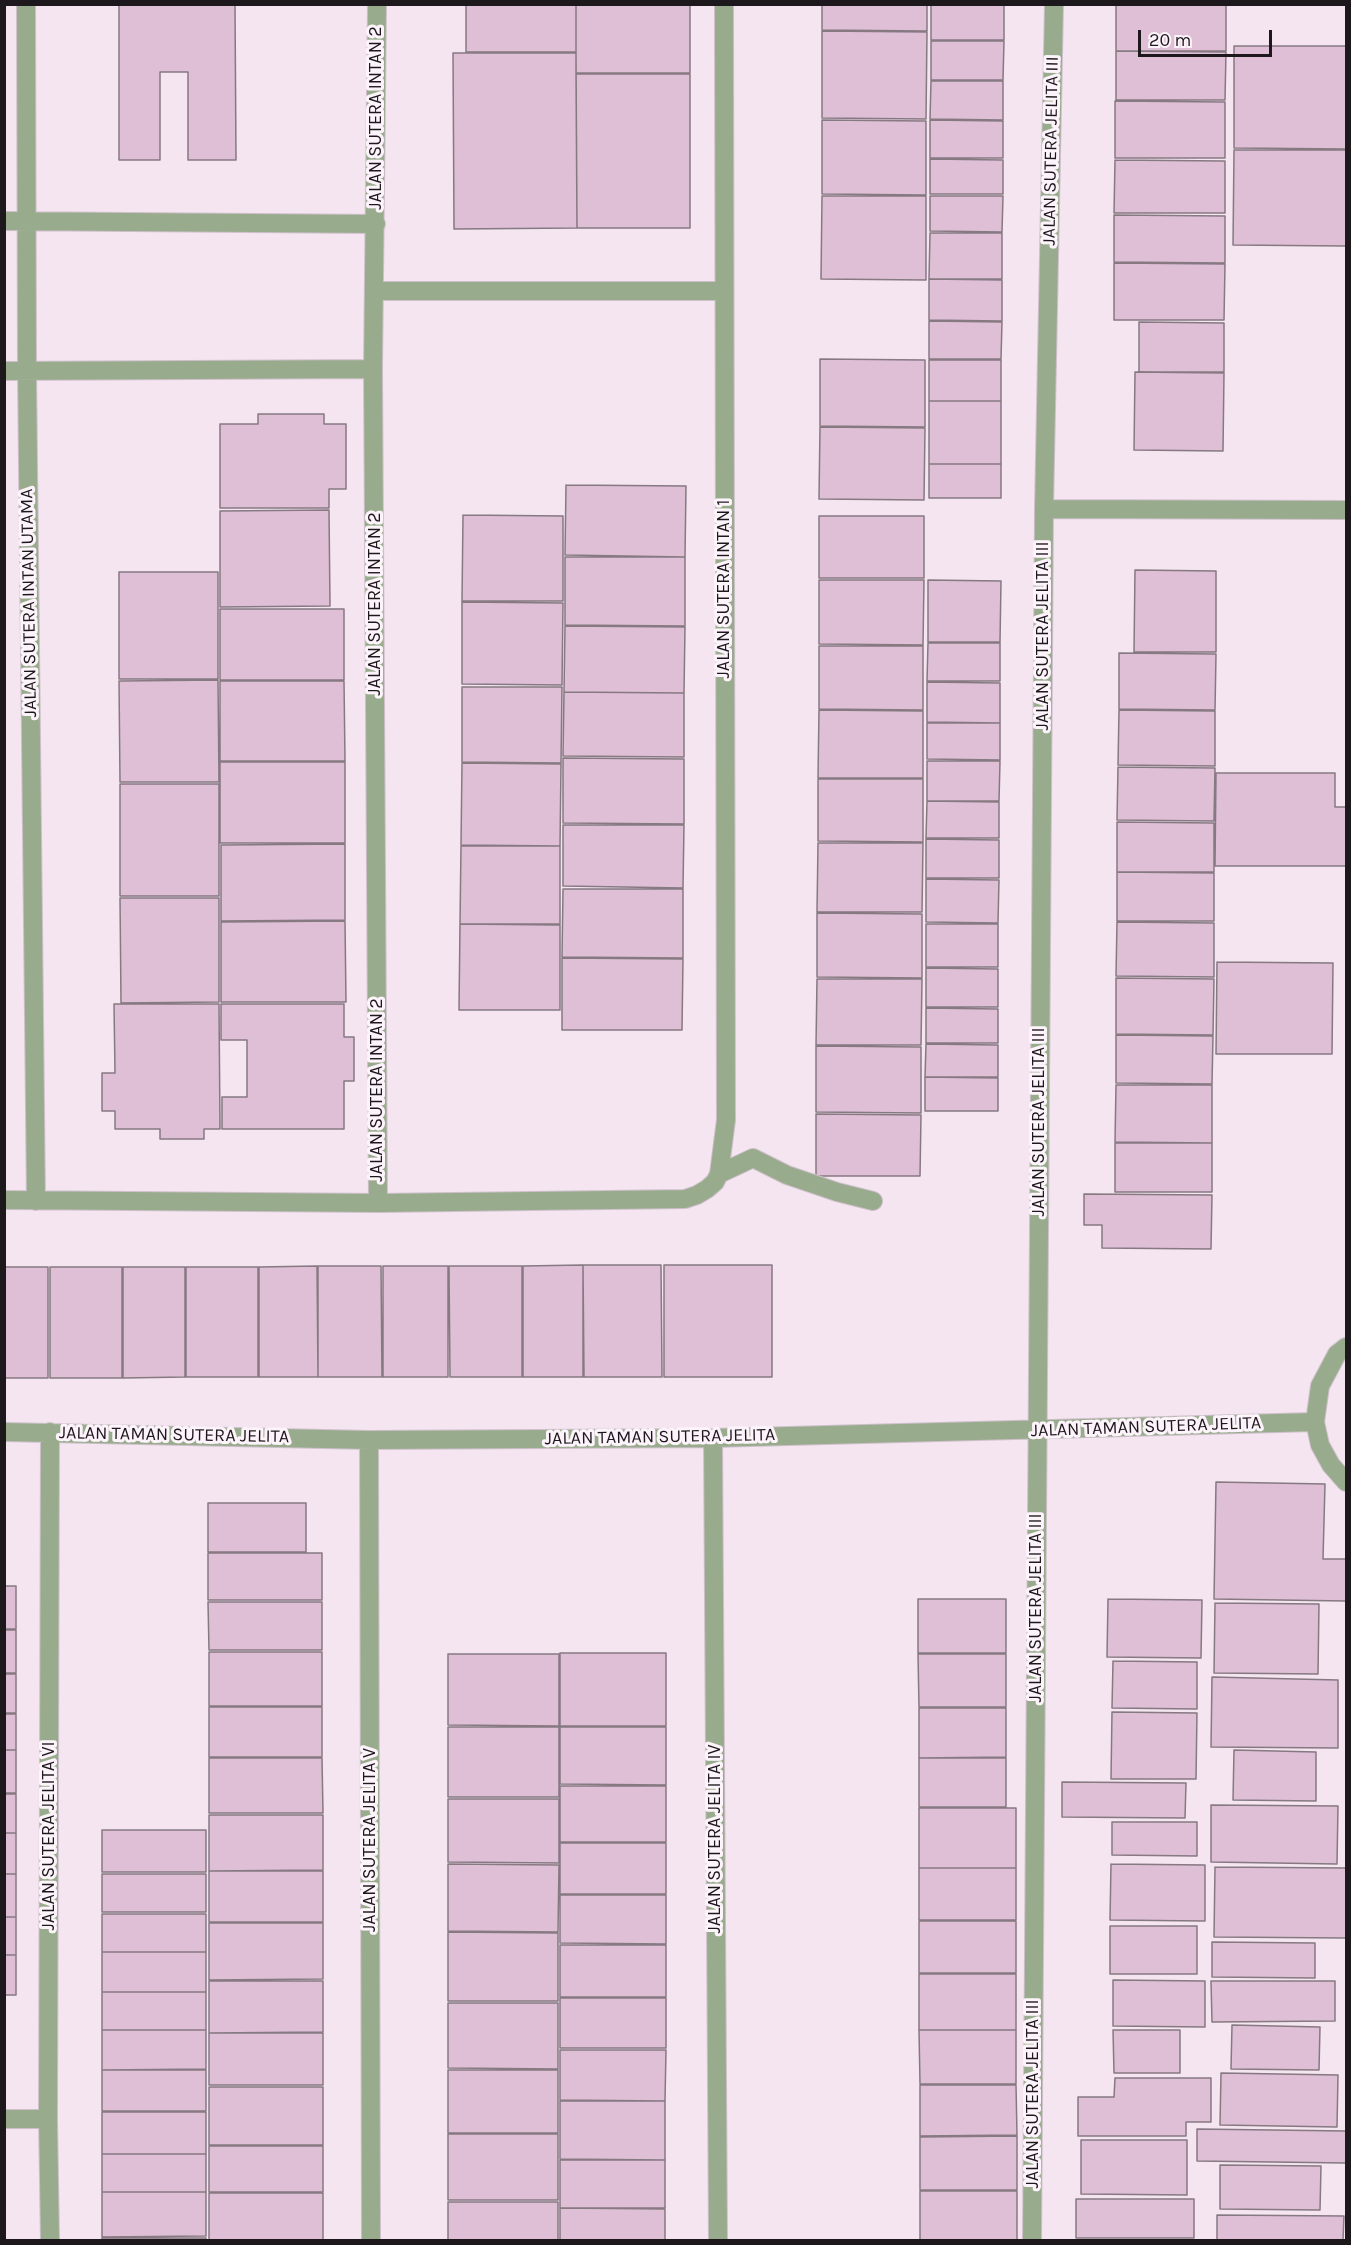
<!DOCTYPE html>
<html>
<head>
<meta charset="utf-8">
<style>
	body { margin:0 }
	#map { position:relative; width:1351px; height:2245px; overflow:hidden; background:#f4e5f0; font-family:Karla,sans-serif }
	canvas { display:block }
	.frame { position:absolute; inset:0; border:6px solid #1d181b; pointer-events:none }
	.scale { position:absolute; left:1138px; top:30px; width:134px; height:27px; box-sizing:border-box; border:3px solid #1d181b; border-top:0; padding-left:8px; font-size:18px; line-height:21px; white-space:nowrap; color:#1d181b; -webkit-text-stroke:4px #fdf4fb; paint-order:stroke }
</style>
</head>
<body>
<div id="map">
<canvas width="1351" height="2245"></canvas>
<div class="frame"></div>
<div class="scale">20 m</div>
</div>
<script>
const g = document.querySelector('canvas').getContext('2d');
g.lineJoin = 'round';
function fill(path, color) { g.fillStyle = color; g.fill(path, 'evenodd'); }
const poly = rows => new Path2D(rows.map(r => 'M' + r).join(''));
function stroke(path, color, width, dash) { g.strokeStyle = color; g.lineWidth = width; g.lineCap = dash ? 'butt' : 'round'; g.setLineDash(dash || []); g.stroke(path); }
function drawText(font, color, halo, rows, align = 'center') {
  g.font = font + ' Karla,sans-serif'; g.lineWidth = 6; g.setLineDash([]); g.textBaseline = 'middle'; g.strokeStyle = halo; g.fillStyle = color; for (const [text, x, y, turn = 0] of rows) {
    g.save(); g.translate(x, y); g.rotate((+turn || 0) * Math.PI / 180); g.textAlign = isNaN(turn) ? turn : align; if (halo) g.strokeText(text, 0, 0); g.fillText(text, 0, 0); g.restore();
  }
}
const building = poly([
	[119,4,235,4,236,160,188,160,188,72,160,72,160,160,119,160,119,4],
	[466,4,576,4,576,52,466,52,466,4],
	[576,4,690,4,690,73,576,73,576,4],
	[822,4,927,4,927,31,822,30,822,4],
	[931,4,1004,4,1004,40,931,40,931,4],
	[1116,4,1226,4,1226,51,1116,51,1116,4],
	[822,31,927,32,926,119,822,118,822,31],
	[931,41,1004,41,1003,80,931,80,931,41],
	[1234,46,1346,46,1346,149,1234,148,1234,46],
	[1116,51,1226,52,1225,100,1116,100,1116,51],
	[453,53,576,53,577,228,454,229,453,53],
	[576,74,690,74,690,228,577,228,576,74],
	[931,81,1003,81,1003,120,930,119,931,81],
	[1115,101,1225,102,1225,158,1115,158,1115,101],
	[822,120,926,121,926,195,822,194,822,120],
	[930,120,1003,121,1003,158,930,158,930,120],
	[1234,150,1346,150,1346,246,1233,245,1234,150],
	[930,159,1003,160,1003,194,930,194,930,159],
	[1115,160,1225,161,1225,213,1114,213,1115,160],
	[822,196,926,196,926,280,821,279,822,196],
	[930,196,1003,196,1002,232,930,231,930,196],
	[1114,215,1225,216,1225,263,1114,262,1114,215],
	[930,233,1002,233,1002,279,929,279,930,233],
	[1114,263,1225,264,1224,320,1114,320,1114,263],
	[929,279,1002,280,1002,321,929,320,929,279],
	[929,321,1002,322,1001,359,929,359,929,321],
	[1139,322,1224,323,1224,372,1139,372,1139,322],
	[820,359,925,360,925,427,820,426,820,359],
	[929,360,1001,360,1001,401,929,401,929,360],
	[1135,372,1224,373,1223,451,1134,450,1135,372],
	[929,401,1001,401,1001,464,929,464,929,401],
	[258,414,324,414,324,424,346,424,346,489,329,489,329,508,220,508,220,424,258,424,258,414],
	[820,427,925,428,924,500,819,499,820,427],
	[929,464,1001,464,1001,498,929,498,929,464],
	[566,485,686,486,685,557,565,555,566,485],
	[329,510,330,606,220,607,220,511,329,510],
	[463,515,563,516,563,601,462,601,463,515],
	[819,516,924,516,924,578,819,578,819,516],
	[565,557,685,557,685,626,565,625,565,557],
	[1135,570,1216,571,1216,652,1134,652,1135,570],
	[119,572,218,572,218,679,119,679,119,572],
	[819,580,924,580,923,645,819,644,819,580],
	[928,580,1001,581,1000,642,928,642,928,580],
	[462,602,563,603,562,685,462,684,462,602],
	[220,609,344,609,344,680,220,680,220,609],
	[565,626,685,627,684,693,564,692,565,626],
	[928,643,1000,643,1000,681,927,681,928,643],
	[819,646,923,646,923,710,819,709,819,646],
	[1119,653,1216,654,1215,710,1119,709,1119,653],
	[218,680,219,782,120,782,119,681,218,680],
	[220,681,344,681,345,761,220,761,220,681],
	[927,682,1000,683,1000,723,927,722,927,682],
	[462,687,562,687,561,763,462,762,462,687],
	[564,692,684,693,684,757,563,756,564,692],
	[819,710,923,711,923,778,818,778,819,710],
	[1119,710,1215,711,1215,766,1118,765,1119,710],
	[927,723,1000,723,1000,760,927,759,927,723],
	[563,758,684,759,684,824,563,823,563,758],
	[927,761,1000,761,999,801,927,801,927,761],
	[220,762,345,762,345,843,220,843,220,762],
	[462,763,561,764,560,846,461,845,462,763],
	[1118,767,1215,768,1214,821,1117,820,1118,767],
	[1216,773,1335,773,1335,807,1346,807,1346,866,1215,866,1216,773],
	[818,779,923,779,923,842,818,841,818,779],
	[120,784,219,784,219,896,120,896,120,784],
	[927,801,999,802,999,838,926,838,927,801],
	[1117,822,1214,823,1214,872,1117,872,1117,822],
	[563,825,684,825,683,888,563,886,563,825],
	[926,839,999,840,999,878,926,878,926,839],
	[818,843,923,843,922,912,817,912,818,843],
	[345,844,345,920,221,921,221,845,345,844],
	[461,846,560,846,560,924,460,924,461,846],
	[1117,872,1214,873,1214,921,1117,921,1117,872],
	[926,879,999,880,998,923,926,922,926,879],
	[563,889,683,889,683,958,562,957,563,889],
	[120,898,219,898,219,1002,121,1003,120,898],
	[817,913,922,914,922,978,817,977,817,913],
	[345,921,346,1002,221,1002,221,922,345,921],
	[1117,922,1214,923,1214,977,1116,976,1117,922],
	[460,924,560,925,560,1010,459,1010,460,924],
	[926,924,998,924,998,967,926,967,926,924],
	[562,958,683,959,682,1030,562,1030,562,958],
	[1217,962,1333,963,1332,1054,1216,1054,1217,962],
	[926,968,998,969,998,1007,926,1007,926,968],
	[1116,978,1214,979,1213,1035,1116,1034,1116,978],
	[817,979,922,979,921,1045,816,1045,817,979],
	[114,1004,219,1004,220,1129,204,1129,204,1139,160,1139,160,1129,115,1129,115,1111,102,1111,102,1073,115,1073,114,1004],
	[221,1004,344,1004,344,1037,354,1037,354,1081,344,1081,344,1129,222,1129,222,1097,247,1097,247,1040,221,1040,221,1004],
	[926,1008,998,1009,998,1043,926,1043,926,1008],
	[1116,1035,1213,1036,1212,1084,1116,1083,1116,1035],
	[926,1044,998,1045,998,1077,925,1077,926,1044],
	[816,1046,921,1047,921,1113,816,1112,816,1046],
	[925,1077,998,1078,998,1111,925,1111,925,1077],
	[1116,1085,1212,1085,1212,1143,1115,1142,1116,1085],
	[816,1114,921,1115,920,1176,816,1176,816,1114],
	[1115,1143,1212,1143,1212,1192,1115,1192,1115,1143],
	[1084,1194,1212,1195,1211,1249,1102,1248,1102,1225,1084,1225,1084,1194],
	[583,1265,583,1377,523,1377,523,1266,583,1265],
	[583,1265,661,1265,662,1377,584,1377,583,1265],
	[664,1265,772,1265,772,1377,664,1377,664,1265],
	[317,1266,318,1377,259,1377,259,1267,317,1266],
	[318,1266,381,1266,382,1377,318,1377,318,1266],
	[383,1266,448,1266,448,1377,383,1377,383,1266],
	[449,1266,522,1266,522,1377,450,1377,449,1266],
	[4,1267,48,1267,48,1378,4,1378,4,1267],
	[50,1267,122,1267,122,1378,50,1378,50,1267],
	[123,1267,185,1267,185,1377,123,1378,123,1267],
	[186,1267,258,1267,258,1377,186,1377,186,1267],
	[1216,1482,1325,1484,1323,1559,1346,1559,1346,1601,1214,1599,1216,1482],
	[208,1503,306,1503,306,1552,208,1552,208,1503],
	[208,1553,322,1553,322,1600,208,1600,208,1553],
	[4,1586,16,1586,16,1629,4,1629,4,1586],
	[918,1599,1006,1599,1006,1653,918,1653,918,1599],
	[1108,1599,1202,1600,1201,1658,1107,1657,1108,1599],
	[208,1602,322,1602,322,1650,209,1650,208,1602],
	[1215,1603,1319,1604,1318,1674,1214,1673,1215,1603],
	[4,1630,16,1630,16,1673,4,1673,4,1630],
	[209,1652,322,1652,322,1706,209,1706,209,1652],
	[560,1653,666,1653,666,1726,560,1726,560,1653],
	[448,1654,559,1654,559,1726,448,1725,448,1654],
	[918,1654,1006,1654,1006,1707,919,1707,918,1654],
	[1113,1661,1197,1662,1197,1709,1112,1708,1113,1661],
	[4,1674,16,1674,16,1713,4,1713,4,1674],
	[1212,1677,1338,1680,1338,1748,1211,1747,1212,1677],
	[209,1707,322,1707,322,1757,209,1757,209,1707],
	[919,1708,1006,1708,1006,1757,919,1758,919,1708],
	[1112,1712,1197,1713,1196,1779,1111,1779,1112,1712],
	[4,1714,16,1714,16,1750,4,1750,4,1714],
	[448,1727,559,1727,559,1797,448,1797,448,1727],
	[560,1727,666,1727,666,1785,560,1784,560,1727],
	[4,1750,16,1750,16,1793,4,1793,4,1750],
	[1234,1750,1316,1752,1316,1801,1233,1800,1234,1750],
	[209,1758,322,1758,323,1813,209,1813,209,1758],
	[919,1758,1006,1758,1006,1807,919,1807,919,1758],
	[1062,1782,1186,1783,1185,1818,1062,1817,1062,1782],
	[560,1786,666,1786,666,1842,560,1842,560,1786],
	[4,1794,16,1794,16,1833,4,1833,4,1794],
	[448,1799,559,1799,559,1863,448,1862,448,1799],
	[1211,1805,1338,1806,1337,1864,1211,1862,1211,1805],
	[919,1808,1016,1808,1016,1868,919,1868,919,1808],
	[209,1815,323,1815,323,1870,209,1871,209,1815],
	[1112,1822,1197,1822,1197,1856,1112,1855,1112,1822],
	[102,1830,206,1830,206,1872,102,1872,102,1830],
	[4,1833,16,1833,16,1874,4,1874,4,1833],
	[560,1843,666,1843,666,1894,560,1894,560,1843],
	[448,1864,559,1865,558,1932,448,1931,448,1864],
	[1111,1864,1205,1865,1205,1921,1110,1920,1111,1864],
	[1215,1867,1346,1868,1346,1938,1214,1937,1215,1867],
	[919,1868,1016,1868,1016,1920,919,1920,919,1868],
	[209,1871,323,1871,323,1922,209,1922,209,1871],
	[4,1874,16,1874,16,1917,4,1917,4,1874],
	[102,1874,206,1874,206,1912,102,1912,102,1874],
	[560,1895,666,1895,666,1944,560,1943,560,1895],
	[102,1914,206,1914,206,1952,102,1952,102,1914],
	[4,1917,16,1917,16,1955,4,1955,4,1917],
	[919,1921,1016,1921,1016,1973,919,1973,919,1921],
	[209,1923,323,1923,323,1979,209,1980,209,1923],
	[1110,1926,1197,1926,1197,1974,1110,1974,1110,1926],
	[448,1932,558,1933,558,2001,448,2001,448,1932],
	[1212,1942,1315,1943,1315,1978,1212,1977,1212,1942],
	[560,1945,666,1945,666,1997,560,1997,560,1945],
	[102,1952,206,1952,206,1992,102,1992,102,1952],
	[4,1955,16,1955,16,1995,4,1995,4,1955],
	[919,1974,1016,1974,1016,2030,919,2030,919,1974],
	[1113,1980,1205,1981,1205,2027,1113,2026,1113,1980],
	[209,1981,323,1981,323,2032,209,2033,209,1981],
	[1211,1981,1335,1981,1335,2021,1212,2022,1211,1981],
	[102,1992,206,1992,206,2030,102,2030,102,1992],
	[560,1998,666,1998,666,2048,560,2048,560,1998],
	[448,2003,558,2003,558,2069,448,2068,448,2003],
	[1232,2025,1320,2027,1319,2070,1231,2069,1232,2025],
	[102,2030,206,2030,206,2069,102,2070,102,2030],
	[919,2030,1016,2030,1016,2084,920,2084,919,2030],
	[1113,2030,1180,2030,1180,2073,1114,2073,1113,2030],
	[209,2033,323,2033,323,2085,209,2085,209,2033],
	[560,2050,666,2050,665,2101,560,2100,560,2050],
	[102,2070,206,2070,206,2111,102,2111,102,2070],
	[448,2070,558,2070,558,2133,448,2133,448,2070],
	[1221,2073,1338,2075,1337,2127,1220,2125,1221,2073],
	[1115,2078,1211,2078,1211,2122,1186,2122,1186,2136,1078,2136,1078,2097,1114,2097,1115,2078],
	[920,2085,1016,2085,1017,2135,920,2136,920,2085],
	[209,2087,323,2087,323,2145,209,2145,209,2087],
	[560,2101,665,2101,665,2160,560,2159,560,2101],
	[102,2112,206,2112,206,2154,102,2154,102,2112],
	[1197,2129,1346,2131,1346,2163,1197,2161,1197,2129],
	[448,2134,558,2134,558,2200,448,2200,448,2134],
	[1017,2136,1017,2190,920,2190,920,2137,1017,2136],
	[1081,2140,1187,2140,1187,2195,1081,2194,1081,2140],
	[209,2146,323,2146,323,2192,209,2192,209,2146],
	[102,2154,206,2154,206,2192,102,2192,102,2154],
	[560,2160,665,2160,665,2208,560,2208,560,2160],
	[1220,2165,1321,2166,1320,2210,1220,2209,1220,2165],
	[920,2191,1017,2191,1017,2240,920,2240,920,2191],
	[102,2192,206,2192,206,2236,102,2237,102,2192],
	[209,2193,323,2193,323,2240,209,2240,209,2193],
	[1076,2199,1194,2199,1194,2238,1076,2238,1076,2199],
	[448,2202,558,2202,558,2240,448,2240,448,2202],
	[560,2208,665,2209,665,2240,560,2240,560,2208],
	[1217,2215,1344,2216,1343,2240,1217,2240,1217,2215],
	[102,2238,206,2238,206,2240,102,2240,102,2238]
]);
fill(building, '#debfd5');
stroke(building, '#867982', 1.5);
const minor = poly([
	[26,4,27,371,36,1201],
	[377,4,373,369,378,1203],
	[4,221,376,224],
	[374,291,723,291],
	[4,371,373,369],
	[1044,509,1346,510],
	[719,1174,726,1120,724,4],
	[4,1200,378,1203,685,1199,697,1195,707,1189,715,1182,719,1174,753,1158,787,1175,837,1192,873,1201],
	[1346,1347,1337,1354,1320,1386,1315,1422,1320,1445,1331,1465,1346,1482],
	[4,1432,369,1440,713,1438,1315,1422],
	[50,1432,48,2119,50,2240],
	[713,1438,718,2240],
	[369,1440,371,2240],
	[4,2119,48,2119],
	[1032,2240,1044,509,1054,4]
]);
stroke(minor, '#cdc0ca', 20);
stroke(minor, '#99ab8d', 18);
drawText('18px', '#1d181b', '#fdf4fb', [
	["JALAN SUTERA INTAN 2",376,118,-90],
	["JALAN SUTERA JELITA III",1051,151,-89],
	["JALAN SUTERA INTAN 1",724,589,-90],
	["JALAN SUTERA INTAN UTAMA",29,603,-91],
	["JALAN SUTERA INTAN 2",375,604,-90],
	["JALAN SUTERA JELITA III",1043,636,-90],
	["JALAN SUTERA INTAN 2",377,1090,-90],
	["JALAN SUTERA JELITA III",1039,1122,-90],
	["JALAN TAMAN SUTERA JELITA",1146,1427,-2],
	["JALAN TAMAN SUTERA JELITA",174,1435,1],
	["JALAN TAMAN SUTERA JELITA",660,1437,-1],
	["JALAN SUTERA JELITA III",1036,1608,-90],
	["JALAN SUTERA JELITA VI",49,1836,-90],
	["JALAN SUTERA JELITA IV",715,1839,-90],
	["JALAN SUTERA JELITA V",370,1840,-90],
	["JALAN SUTERA JELITA III",1033,2094,-90]
]);
</script>
</body>
</html>
